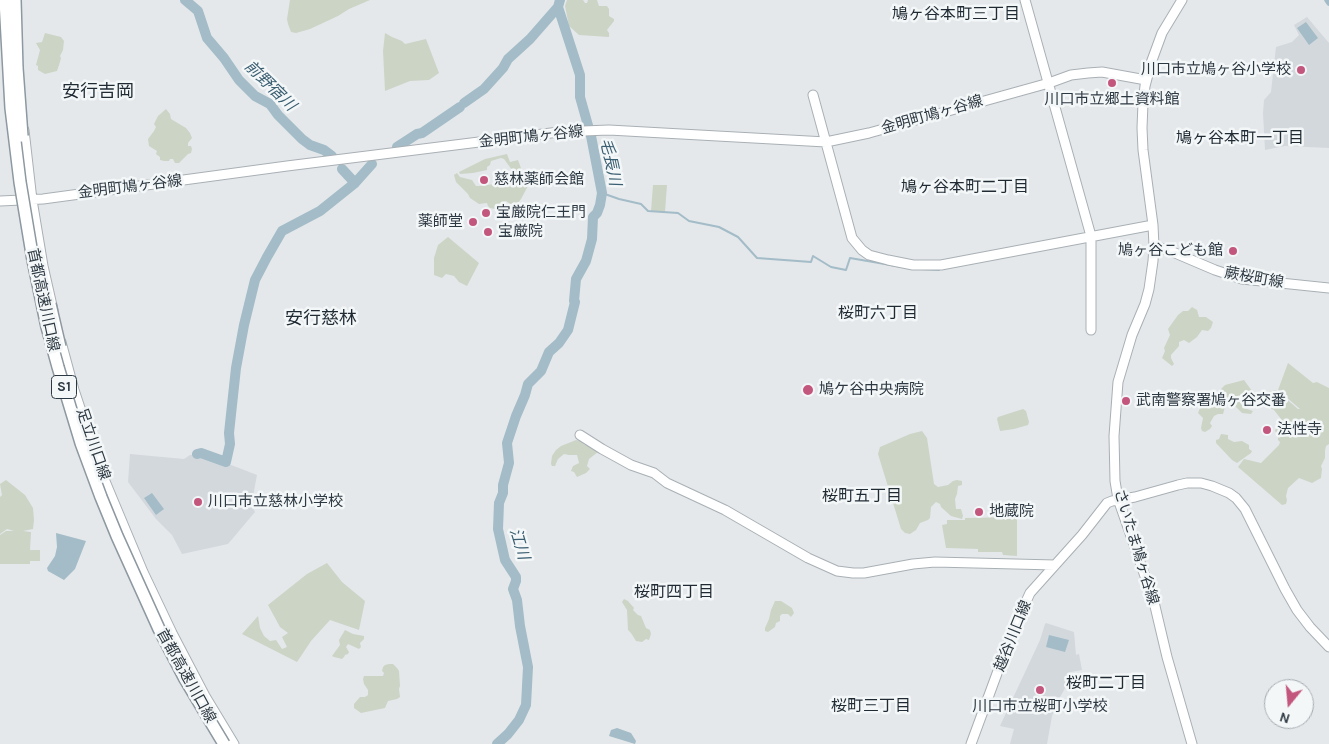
<!DOCTYPE html>
<html>
<head>
<meta charset="utf-8">
<style>
	body { margin:0 }
	#map { position:relative; width:1329px; height:744px; overflow:hidden; background:#e4e8eb; font-family:Karla,sans-serif }
	canvas { display:block }
	.north { position:absolute; left:1264px; top:679px; width:50px; height:50px; box-sizing:border-box; background:#f4f7f8; border:1px solid #a4abaf; border-radius:50%; rotate:197deg; font-size:14px; font-weight:700; line-height:20px; text-align:center; color:#2d3942 }
	.north::after { content:''; display:block; margin:auto; width:18px; height:22px; background:#c3567c; clip-path:polygon(50% 0,100% 100%,50% 72%,0 100%) }
</style>
</head>
<body>
<div id="map">
<canvas width="1329" height="744"></canvas>
<div class="north">N</div>
</div>
<script>
const g = document.querySelector('canvas').getContext('2d');
g.lineJoin = 'round';
function fill(path, color) { g.fillStyle = color; g.fill(path, 'evenodd'); }
const poly = rows => new Path2D(rows.map(r => 'M' + r).join(''));
function stroke(path, color, width, dash) { g.strokeStyle = color; g.lineWidth = width; g.lineCap = dash ? 'butt' : 'round'; g.setLineDash(dash || []); g.stroke(path); }
function drawText(font, color, halo, rows, align = 'center') {
  g.font = font + ' Karla,"Noto Sans JP",sans-serif'; g.lineWidth = 5; g.setLineDash([]); g.textBaseline = 'middle'; g.strokeStyle = halo; g.fillStyle = color; for (const [text, x, y, turn = 0] of rows) {
    g.save(); g.translate(x, y); g.rotate((+turn || 0) * Math.PI / 180); g.textAlign = isNaN(turn) ? turn : align; if (halo) g.strokeText(text, 0, 0); g.fillText(text, 0, 0); g.restore();
  }
}
fill(poly([
	[1307,17,1329,43,1329,148,1285,146,1265,150,1263,113,1264,100,1271,92,1276,47,1292,42,1299,35,1294,25],
	[130,454,184,459,190,455,200,454,226,463,257,475,253,496,253,508,255,512,228,544,182,554,172,535,156,519,128,482],
	[1046,623,1074,632,1076,655,1079,654,1082,670,1071,672,1069,681,1059,699,1052,716,1047,744,1010,744,1014,729,1000,726,1040,640,1045,624]
]), '#d3d8dd');
fill(poly([
	[290,0,370,0,349,9,338,16,310,29,296,33,291,32,288,24,287,19],
	[567,0,583,0,585,3,587,3,588,0,597,0,599,6,607,6,609,9,609,16,614,19,614,21,607,30,609,33,609,37,579,35,569,26,565,6],
	[45,33,61,37,64,41,63,50,60,56,61,58,60,62,57,71,45,74,38,70,38,66,36,65,40,50,36,43,42,42],
	[385,33,392,37,402,41,405,44,426,39,439,73,429,80,410,81,385,91,383,51],
	[166,109,170,114,171,119,186,128,190,133,192,138,188,143,188,146,191,146,192,149,191,153,188,154,179,163,175,163,173,159,170,159,169,161,164,161,160,160,160,157,156,154,157,151,149,146,148,139,154,131,156,127,154,124,158,116],
	[507,154,510,162,518,160,522,171,525,172,525,179,528,186,521,199,515,207,512,206,509,203,506,201,499,204,495,209,490,208,488,206,487,203,479,204,470,198,468,194,456,182,454,175,457,173,460,177,472,180,476,186,479,186,510,182,511,179,510,172,512,170,504,159,501,158,491,161,490,165,487,167,487,170,473,173,460,174,459,172,485,159],
	[653,185,667,185,665,212,651,211],
	[448,237,479,263,467,286,459,282,454,276,446,274,442,278,434,275,434,258,438,245],
	[1192,307,1197,310,1199,317,1206,317,1213,322,1211,328,1208,331,1202,330,1197,337,1189,343,1184,340,1179,342,1179,346,1171,355,1171,358,1174,364,1172,366,1162,358,1165,351,1164,348,1170,335,1168,329,1178,315,1183,311,1188,311],
	[1288,363,1313,383,1317,382,1329,388,1329,444,1326,446,1325,451,1325,458,1321,466,1322,469,1321,478,1312,483,1299,478,1288,488,1286,496,1287,500,1286,504,1282,505,1238,467,1244,459,1261,463,1279,445,1280,442,1278,440,1278,434,1275,431,1276,428,1284,426,1285,424,1274,410,1264,405,1260,398,1256,395,1253,396,1247,399,1245,403,1241,404,1244,408,1253,411,1251,414,1242,413,1234,405,1230,403,1226,404,1223,414,1218,414,1214,416,1210,423,1212,426,1210,429,1205,432,1202,431,1201,428,1203,418,1198,413,1200,408,1205,408,1209,401,1225,385,1244,380,1252,391,1260,394,1276,390,1298,409,1300,409,1278,390],
	[1023,409,1026,411,1029,422,1028,425,1014,429,1000,431,997,419,998,417],
	[922,431,927,438,934,484,938,487,948,485,953,481,957,480,962,481,962,485,958,486,957,494,955,499,956,509,961,509,963,516,962,519,951,516,941,507,940,504,936,502,931,507,930,518,928,520,920,523,916,530,910,534,905,533,901,529,878,454,880,447,910,434],
	[1221,434,1228,435,1228,439,1234,442,1242,441,1249,445,1249,449,1252,451,1251,453,1237,463,1232,460,1216,443,1216,440,1219,439],
	[576,440,580,441,585,445,588,445,597,450,598,452,589,459,587,466,590,469,586,473,577,477,574,472,571,471,573,466,579,463,577,455,569,455,564,454,558,459,555,466,552,466,551,464,552,456,556,450,561,446],
	[6,480,25,495,33,508,34,520,33,529,23,531,31,532,30,550,40,550,40,561,30,561,30,564,0,564,0,535,6,531,14,531,7,529,0,534,0,497,2,495,0,484],
	[1017,517,1017,556,1003,555,1002,552,978,552,978,549,946,548,942,525,947,524,947,520,965,520,965,518],
	[327,563,342,582,365,601,359,630,330,620,311,641,297,662,242,634,258,616,260,628,264,636,270,641,276,640,282,649,287,647,282,637,288,633,280,627,268,605,307,574],
	[624,599,628,601,634,608,633,610,638,615,641,616,646,628,650,630,651,634,649,640,646,639,642,642,636,641,631,633,628,630,627,610,622,602],
	[775,601,781,601,792,608,794,613,791,617,788,614,782,614,780,616,780,621,776,623,775,627,768,632,765,631,765,628,769,619,771,610],
	[345,630,353,634,364,636,364,639,360,643,361,647,359,649,348,644,346,647,349,652,348,654,345,655,344,657,342,659,334,657,332,656,340,645,339,640],
	[389,664,393,664,397,668,399,671,400,686,399,689,400,697,397,699,388,701,385,708,361,713,354,708,354,704,360,697,365,697,368,695,368,690,364,684,363,679,364,676,383,676,384,673,382,671,383,667,385,665]
]), '#ccd4c6');
fill(poly([
	[1306,22,1318,38,1309,45,1297,28],
	[152,493,164,509,156,515,144,498],
	[56,533,86,541,75,569,64,580,48,571,47,568,55,556,57,547],
	[1049,635,1069,640,1065,652,1046,647],
	[617,728,631,733,636,741,635,744,609,736,611,730]
]), '#a3bcc7');
stroke(poly([
	[602,193,619,199,641,204,648,211,678,213,689,221,719,227,738,237,757,258,811,262,813,256,831,267,846,270,850,258,902,267],
	[921,269,939,270]
]), '#a3bcc7', 2);
stroke(poly([
	[1327,0,1329,3]
]), '#a3bcc7', 5.5);
stroke(poly([
	[185,0,198,11,207,38,224,58,239,80,255,96,270,104,278,115,302,139,310,145,324,150,332,156],
	[464,103,484,89,503,68,508,59,530,39,558,7],
	[397,147,417,134,422,133,460,107],
	[342,169,355,183,372,164],
	[197,454,201,453,226,462,230,444,229,433,236,368,244,325,255,280,267,257,282,231,320,211,355,183],
	[497,744,508,734,519,720,526,705,528,667,520,626,517,600,513,589,516,581,516,577,505,560,498,529,499,503,503,493,503,485,509,463,507,443,516,416,525,395,528,384,541,371,549,352,559,343,568,330,575,302,574,301,576,279,586,261,592,239,593,217,597,213,600,205,602,193,591,136,580,97,580,75,558,7,560,0]
]), '#a3bcc7', 10);
const secondary = poly([
	[1025,0,1091,236,1091,330],
	[1182,0,1162,33,1151,63,1145,86,1143,103,1142,128,1143,150,1153,225,1154,246,1153,261,1149,289,1145,304,1132,335,1118,382,1114,436,1115,481,1118,499,1154,602,1167,657,1192,744],
	[813,95,852,238,862,250,869,255,888,260,913,265,941,265,1153,225],
	[24,130,32,200,43,266,53,310],
	[0,201,43,199,287,166,559,132,583,131,609,130,826,142,869,133,1049,83,1071,75,1088,73,1102,72,1146,80],
	[1154,246,1168,250,1215,270,1242,279,1329,288],
	[61,342,74,390,102,474,143,572,172,633,205,696,234,744],
	[580,435,602,449,631,465,654,473,667,483,725,510,808,558,837,571,853,573,864,573,913,564,935,562,1055,565],
	[971,744,1013,630,1030,593,1082,535,1107,503,1112,501,1135,497,1178,485,1187,483,1201,483,1212,486,1229,493,1236,498,1245,509,1285,589,1297,610,1310,627,1329,647]
]);
stroke(secondary, '#a9b0b5', 11);
stroke(secondary, '#fff', 9);
const highwayBridge = poly([
	[5,0,11,108,20,182,33,260,47,327,58,367,81,443,101,497,117,536,159,629,185,679,224,744],
	[15,0,17,68,22,136],
	[50,304,60,347]
]);
stroke(highwayBridge, '#8d98a0', 14, []);
stroke(highwayBridge, '#fff', 11);
for (const [x, y, r, color] of [
	[1301,70,5,"#c3567c"],
	[1112,83,5,"#c3567c"],
	[484,180,5,"#c3567c"],
	[486,213,5,"#c3567c"],
	[473,222,5,"#c3567c"],
	[488,232,5,"#c3567c"],
	[1233,251,5,"#c3567c"],
	[808,390,6,"#c3567c"],
	[1126,401,5,"#c3567c"],
	[1267,430,5,"#c3567c"],
	[198,502,5,"#c3567c"],
	[979,512,5,"#c3567c"],
	[1040,690,5,"#c3567c"]
]) { const dot = new Path2D(); dot.arc(x, y, r, 0, 2 * Math.PI); g.fillStyle = color; g.fill(dot); stroke(dot, '#f4f7f8', 2); }
for (const [x, y, w] of [
	[64,387,25]
]) { const box = new Path2D(); box.roundRect(x - w / 2, y - 11.5, w, 23, 4); g.fillStyle = '#f4f7f8'; g.fill(box); stroke(box, '#2d3942', 1); }
drawText('bold 14px', '#2d3942', null, [
	["S1",64,387]
]);
drawText('15px', '#2d3942', '#f4f7f8', [
	["川口市立鳩ヶ谷小学校",1291,70,"right"],
	["川口市立郷土資料館",1112,100,"center"],
	["慈林薬師会館",494,180],
	["宝厳院仁王門",496,213],
	["薬師堂",463,222,"right"],
	["宝厳院",498,232],
	["鳩ヶ谷こども館",1223,251,"right"],
	["鳩ケ谷中央病院",819,390],
	["武南警察署鳩ヶ谷交番",1136,401],
	["法性寺",1277,430],
	["川口市立慈林小学校",208,502],
	["地蔵院",989,512],
	["川口市立桜町小学校",1040,707,"center"]
], 'left');
drawText('15px', '#2d3942', '#f4f7f8', [
	["金明町鳩ヶ谷線",932,115,-16],
	["金明町鳩ヶ谷線",531,137,-6],
	["金明町鳩ヶ谷線",130,187,-7],
	["蕨桜町線",1254,278,10],
	["首都高速川口線",43,300,78],
	["足立川口線",93,444,71],
	["さいたま鳩ヶ谷線",1136,547,73],
	["越谷川口線",1013,636,-68],
	["首都高速川口線",186,676,61]
]);
drawText('16px', '#1f2a33', '#f4f7f8', [
	["鳩ヶ谷本町三丁目",956,14],
	["鳩ヶ谷本町一丁目",1240,138],
	["鳩ヶ谷本町二丁目",965,187],
	["桜町六丁目",878,313],
	["桜町五丁目",862,496],
	["桜町四丁目",674,592],
	["桜町二丁目",1106,683],
	["桜町三丁目",871,706]
]);
drawText('italic 16px', '#3b5f72', '#f4f7f8', [
	["前野宿川",270,86,44],
	["毛長川",610,162,78],
	["江川",519,544,73]
]);
drawText('18px', '#1f2a33', '#f4f7f8', [
	["安行吉岡",98,92],
	["安行慈林",321,319]
]);
</script>
</body>
</html>
